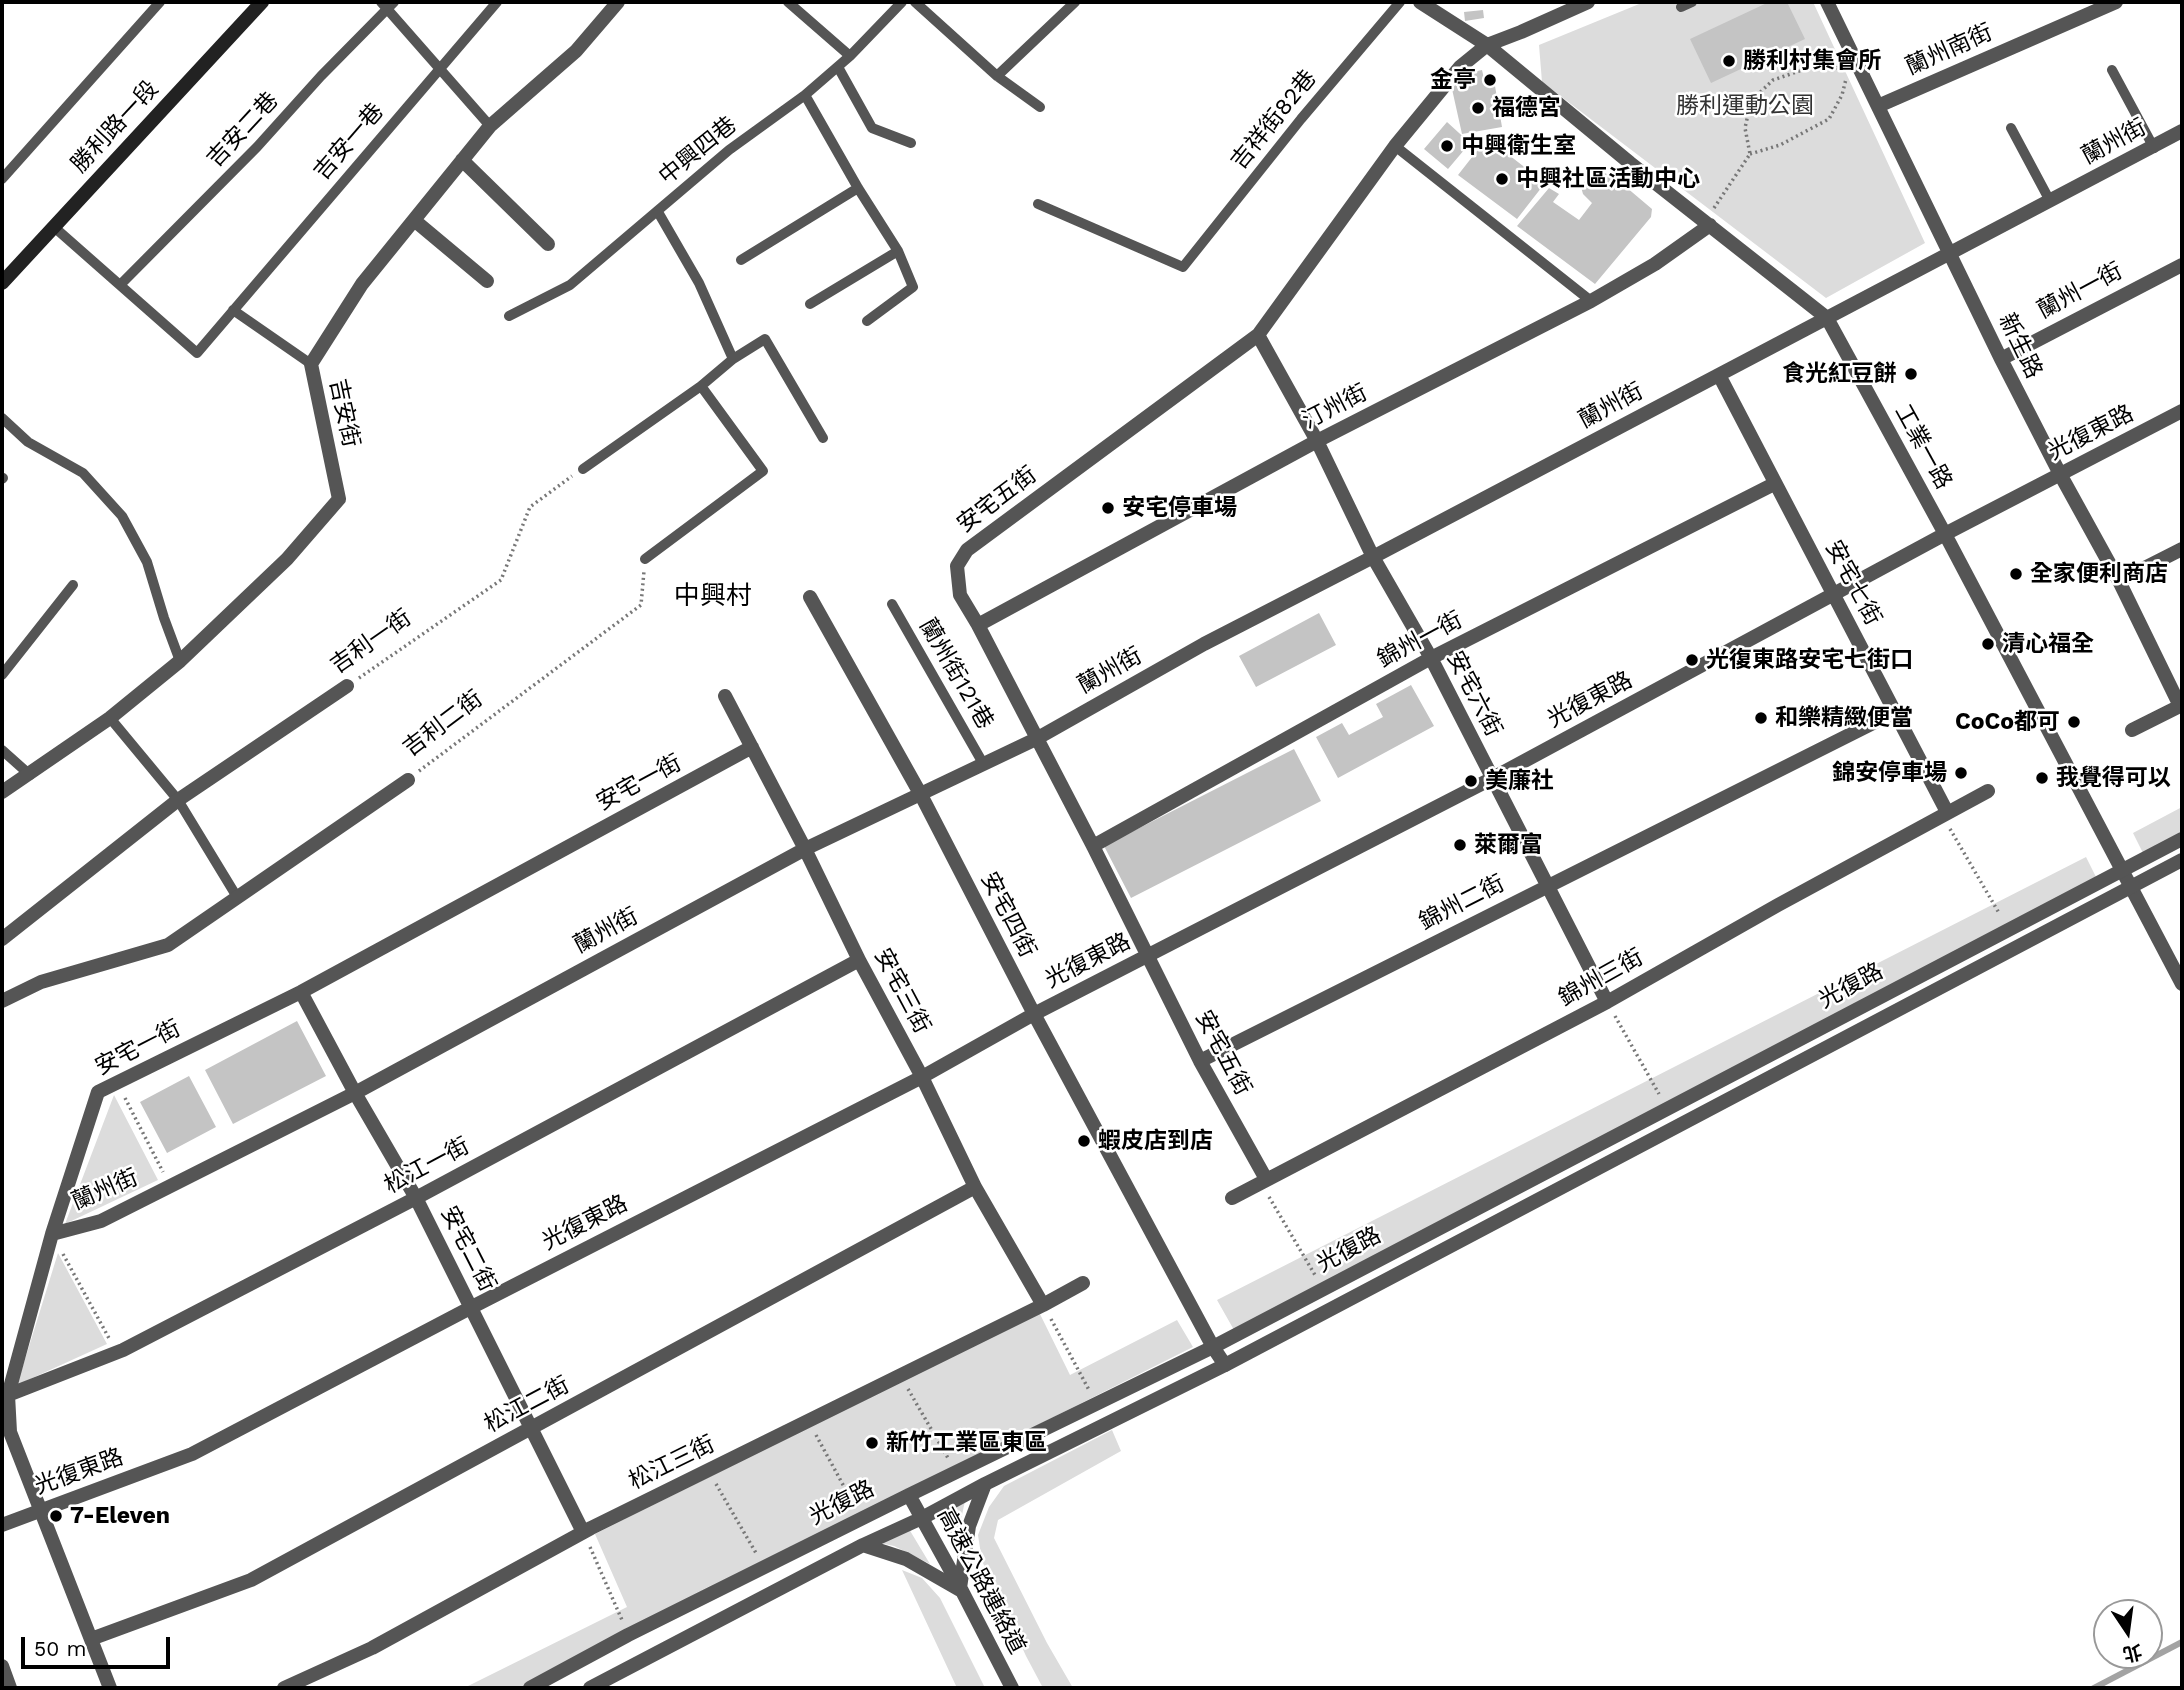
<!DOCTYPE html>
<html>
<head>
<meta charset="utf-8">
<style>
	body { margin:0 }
	#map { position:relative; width:2184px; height:1690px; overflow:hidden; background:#fff; font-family:"Work Sans","Noto Sans TC",sans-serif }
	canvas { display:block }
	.frame { position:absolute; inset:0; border:4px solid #000; pointer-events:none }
	.north { position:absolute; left:2093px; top:1599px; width:70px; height:70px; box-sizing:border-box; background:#fff; border:2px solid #999; border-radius:50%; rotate:167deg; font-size:19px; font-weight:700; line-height:28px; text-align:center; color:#000 }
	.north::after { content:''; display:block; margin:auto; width:24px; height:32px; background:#000; clip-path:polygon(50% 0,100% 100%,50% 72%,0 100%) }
	.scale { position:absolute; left:21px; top:1637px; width:149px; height:32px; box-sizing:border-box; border:4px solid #000; border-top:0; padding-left:9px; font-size:21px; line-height:24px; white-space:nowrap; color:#000; -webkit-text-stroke:5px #fff; paint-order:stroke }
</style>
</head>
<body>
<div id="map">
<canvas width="2184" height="1690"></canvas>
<div class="frame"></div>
<div class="north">北</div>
<div class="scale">50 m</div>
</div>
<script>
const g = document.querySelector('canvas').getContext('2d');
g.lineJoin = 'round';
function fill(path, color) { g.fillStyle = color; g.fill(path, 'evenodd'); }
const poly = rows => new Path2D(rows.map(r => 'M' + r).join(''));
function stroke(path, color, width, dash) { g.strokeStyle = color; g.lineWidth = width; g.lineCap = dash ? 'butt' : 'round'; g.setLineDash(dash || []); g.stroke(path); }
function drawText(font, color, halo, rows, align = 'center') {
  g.font = font + ' "Work Sans","Noto Sans TC",sans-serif'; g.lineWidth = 5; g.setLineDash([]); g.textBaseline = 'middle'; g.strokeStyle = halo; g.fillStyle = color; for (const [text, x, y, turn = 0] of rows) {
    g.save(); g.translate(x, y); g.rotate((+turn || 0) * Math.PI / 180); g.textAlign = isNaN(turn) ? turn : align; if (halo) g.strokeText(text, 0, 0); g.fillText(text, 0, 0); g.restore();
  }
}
fill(poly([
	[1644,2,1813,2,1925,243,1826,298,1542,82,1539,45],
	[2182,807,2182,833,2143,853,2133,833],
	[2086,857,2096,877,1234,1330,1217,1300],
	[114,1095,158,1180,65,1224],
	[58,1253,107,1344,17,1385],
	[1039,1312,1070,1375,1177,1320,1193,1347,636,1627,521,1688,464,1688,627,1607,595,1534],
	[1112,1430,1121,1451,998,1520,994,1538,1047,1643,1073,1688,1043,1688,1026,1656,982,1561,978,1535,989,1507,1004,1486],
	[965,1501,959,1529,958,1551,937,1515],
	[909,1529,930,1564,894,1546,880,1543],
	[902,1570,922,1578,940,1598,985,1688,957,1688]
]), '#dcdcdc');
stroke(poly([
	[2094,1688,2182,1642]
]), '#a3a3a3', 6);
fill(poly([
	[1769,2,1787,2,1805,39,1711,83,1690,39],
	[1483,10,1484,18,1465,21,1464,12],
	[1482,70,1486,87,1495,86,1502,127,1462,134,1452,89,1464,74],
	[1447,122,1470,143,1448,169,1424,149],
	[1487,138,1545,183,1517,219,1458,175],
	[1601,172,1613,176,1652,209,1651,217,1595,284,1517,226,1549,188,1559,194,1553,202,1579,220,1592,203,1583,194,1581,187,1590,174],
	[1319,613,1336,645,1256,687,1239,656],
	[1411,685,1434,726,1338,778,1316,737,1342,723,1349,735,1383,717,1376,704],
	[1294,749,1321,801,1131,898,1104,846],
	[297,1021,326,1076,233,1124,205,1070],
	[189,1076,216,1127,167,1153,140,1102]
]), '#c4c4c4');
stroke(poly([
	[1750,154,1780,145,1829,119,1842,95,1846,79],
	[1714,208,1750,154,1745,128,1751,101,1773,80,1817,65,1840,68],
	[359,678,501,580,530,507,572,476],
	[419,771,641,605,644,571],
	[1950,829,1999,913],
	[1615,1016,1659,1094],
	[125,1098,163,1172],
	[1269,1197,1315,1275],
	[63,1254,110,1340],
	[1051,1319,1089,1390],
	[908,1389,948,1458],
	[816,1435,854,1505],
	[716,1484,756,1553],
	[590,1547,622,1620]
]), '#777', 3.5, [2, 3.5]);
stroke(poly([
	[381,2,490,126],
	[788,2,850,56],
	[915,2,997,76,1040,107],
	[1681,7,1692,2],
	[838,67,872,128,911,143],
	[2112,70,2154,148],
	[997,76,1075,2],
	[805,95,858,188,898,251,913,287,867,321],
	[2011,128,2050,201],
	[1395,146,1591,301],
	[2,179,160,2],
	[1038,204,1183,267,1301,119,1400,2],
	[658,212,699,283,733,359],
	[54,227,197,353,497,2],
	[741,260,858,188],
	[120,285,257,147,321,76,394,2],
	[810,304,898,251],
	[233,310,311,364],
	[509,316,570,285,729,150,805,95,850,56,902,2],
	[2,418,28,442,83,473,122,516,147,562,164,618,180,661],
	[583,469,701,386,733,359,765,339,823,438],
	[2,479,3,478],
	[645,559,763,471,701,386],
	[892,604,984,765],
	[2,675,73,585],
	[110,718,178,800,237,897],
	[2,750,30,775]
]), '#555', 10);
stroke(poly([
	[1420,2,1487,45,1630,163,1827,318,1945,534,2182,984],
	[1827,2,2001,359,2060,474,2119,581,2180,706],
	[1878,106,2116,2],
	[462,160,548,244],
	[414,220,487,281],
	[1258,335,1317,441,1373,557,1431,658,1607,1002],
	[2001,359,2182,265],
	[1719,375,1947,812],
	[2119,581,2182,549],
	[810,597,921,795,1034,1014,1213,1347,1225,1365],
	[978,625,1317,441,1591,301,1655,264,1710,225],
	[725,696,805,849,859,960,922,1077,975,1187,1043,1305],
	[2132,730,2182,705],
	[2,792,110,718,180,661,287,559,339,499,311,364,362,284,490,126,576,51,618,2],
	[1093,846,1431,658,1774,484],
	[2,939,178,800,347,686],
	[301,992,355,1093,416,1198,583,1532],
	[2,1001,41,982,168,945,408,780],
	[1200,1061,1895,712],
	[1266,1179,1200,1061,1093,846,978,625,960,595,957,566,967,550,1258,335,1395,146,1460,67,1487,45,1521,32,1588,2],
	[1232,1198,1607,1002,1778,905,1988,791],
	[52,1234,101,1221,355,1093,805,849,1036,739,1204,644,1373,557,2182,131],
	[8,1395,123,1350,416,1198,859,960],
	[2,1525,192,1454,472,1307,922,1077,1034,1014,1491,779,1945,534,2182,411],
	[91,1639,251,1580,975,1187],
	[2,1666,10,1688],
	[110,1688,10,1432,8,1395,52,1234,98,1092,301,992,752,747],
	[284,1688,372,1648,591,1528,1043,1305,1083,1283]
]), '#555', 14);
stroke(poly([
	[909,1495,962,1591,1012,1688],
	[863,1545,906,1559,960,1590],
	[960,1588,969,1526,985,1484],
	[530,1688,628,1635,909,1495,1213,1347,2182,839],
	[590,1688,863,1545,922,1518,985,1484,1225,1365,2182,860]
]), '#555', 14);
stroke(poly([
	[2,283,262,2]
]), '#222', 14);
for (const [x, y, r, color] of [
	[1729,61,7,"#000"],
	[1490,80,7,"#000"],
	[1478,108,7,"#000"],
	[1447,146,7,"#000"],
	[1502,179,7,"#000"],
	[1911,374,7,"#000"],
	[1108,508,7,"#000"],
	[2016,574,7,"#000"],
	[1988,644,7,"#000"],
	[1692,660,7,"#000"],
	[1761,718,7,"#000"],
	[2074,722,7,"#000"],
	[1961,773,7,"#000"],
	[2042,778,7,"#000"],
	[1471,781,7,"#000"],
	[1460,845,7,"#000"],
	[1084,1141,7,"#000"],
	[872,1443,7,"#000"],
	[56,1516,7,"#000"]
]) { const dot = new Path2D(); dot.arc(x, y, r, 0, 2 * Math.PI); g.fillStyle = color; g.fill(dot); stroke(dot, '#fff', 2.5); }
drawText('23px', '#000', '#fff', [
	["蘭州南街",1949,50,-24],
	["吉祥街82巷",1274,120,-51],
	["勝利路一段",115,127,-47],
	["吉安二巷",243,130,-47],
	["吉安一巷",349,142,-49],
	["蘭州街",2114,142,-28],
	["中興四巷",698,151,-39],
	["蘭州一街",2080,291,-28],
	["新生路",2020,346,64],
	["蘭州街",1611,406,-28],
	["汀州街",1335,407,-27],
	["吉安街",344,413,78],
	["光復東路",2091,433,-27],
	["工業一路",1923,447,61],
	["安宅五街",997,500,-37],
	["安宅七街",1853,583,62],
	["錦州一街",1420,640,-28],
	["吉利一街",371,642,-35],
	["蘭州街",1110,671,-29],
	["蘭州街121巷",956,674,60],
	["安宅六街",1474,694,63],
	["光復東路",1590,700,-28],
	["吉利二街",443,724,-37],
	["安宅一街",639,783,-28],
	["錦州二街",1462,903,-27],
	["安宅四街",1008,915,63],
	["蘭州街",606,931,-28],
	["光復東路",1088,961,-27],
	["錦州三街",1601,978,-29],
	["光復路",1851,986,-28],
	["安宅三街",902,991,62],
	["安宅一街",138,1048,-27],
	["安宅五街",1223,1053,62],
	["松江一街",427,1166,-28],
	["蘭州街",105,1190,-23],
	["光復東路",585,1223,-27],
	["安宅二街",468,1249,63],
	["光復路",1349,1250,-28],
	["松江二街",527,1405,-28],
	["松江三街",672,1463,-26],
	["光復東路",79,1472,-20],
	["光復路",842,1503,-27],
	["高速公路連絡道",981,1581,62]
]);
drawText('bold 23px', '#000', '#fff', [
	["勝利村集會所",1743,61],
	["金亭",1476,80,"right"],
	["福德宮",1492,108],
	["中興衛生室",1461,146],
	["中興社區活動中心",1516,179],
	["食光紅豆餅",1897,374,"right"],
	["安宅停車場",1122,508],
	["全家便利商店",2030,574],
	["清心福全",2002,644],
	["光復東路安宅七街口",1706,660],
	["和樂精緻便當",1775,718],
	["CoCo都可",2060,722,"right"],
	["錦安停車場",1947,773,"right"],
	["我覺得可以",2056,778],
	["美廉社",1485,781],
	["萊爾富",1474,845],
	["蝦皮店到店",1098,1141],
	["新竹工業區東區",886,1443],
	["7-Eleven",70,1516]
], 'left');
drawText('23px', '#333', '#fff', [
	["勝利運動公園",1745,106]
]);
drawText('26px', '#000', '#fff', [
	["中興村",713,596]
]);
</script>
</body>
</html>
